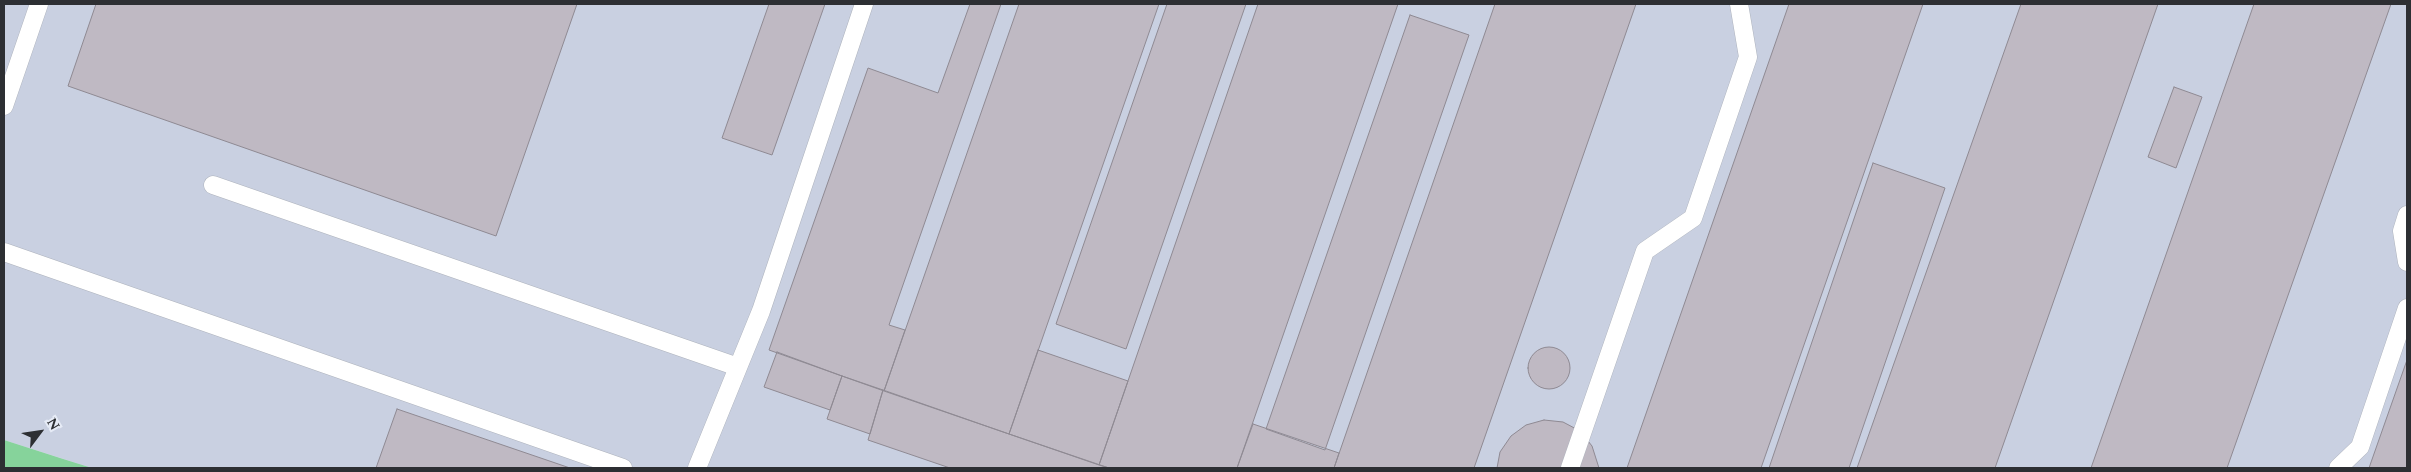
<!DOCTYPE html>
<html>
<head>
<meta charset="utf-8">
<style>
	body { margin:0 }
	#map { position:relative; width:2411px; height:472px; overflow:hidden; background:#d9dee9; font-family:Spectral,serif }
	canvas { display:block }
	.frame { position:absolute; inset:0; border:5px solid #2d2f33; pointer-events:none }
	.north { position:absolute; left:15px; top:407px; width:50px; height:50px; -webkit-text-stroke:4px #e6ebf6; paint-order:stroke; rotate:59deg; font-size:14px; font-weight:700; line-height:20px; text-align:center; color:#2d2f33 }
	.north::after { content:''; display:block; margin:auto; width:18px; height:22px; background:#2d2f33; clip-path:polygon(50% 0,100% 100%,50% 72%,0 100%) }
</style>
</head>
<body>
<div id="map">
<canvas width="2411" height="472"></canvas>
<div class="frame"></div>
<div class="north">N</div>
</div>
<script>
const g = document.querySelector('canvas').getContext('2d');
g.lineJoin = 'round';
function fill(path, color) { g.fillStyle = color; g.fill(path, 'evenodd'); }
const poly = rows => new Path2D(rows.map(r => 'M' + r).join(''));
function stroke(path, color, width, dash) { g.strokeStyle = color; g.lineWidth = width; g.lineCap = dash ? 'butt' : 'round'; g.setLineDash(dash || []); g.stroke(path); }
fill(poly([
	[4,4,2407,4,2407,468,92,468,4,440]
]), '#c9d0e1');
fill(poly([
	[4,440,60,458,92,468,4,468]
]), '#86d39b');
const building = poly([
	[96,4,577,4,496,236,68,86,96,4],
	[769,4,825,4,772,155,722,138,769,4],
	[970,4,1001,4,889,325,905,330,884,391,769,350,868,68,938,93,970,4],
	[1019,4,1159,4,1009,434,884,391,1019,4],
	[1167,4,1246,4,1126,349,1056,324,1167,4],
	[1258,4,1398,4,1237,468,1109,468,1099,465,1258,4],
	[1495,4,1636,4,1474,468,1334,468,1495,4],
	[1789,4,1923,4,1761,468,1627,468,1789,4],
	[2021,4,2158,4,1995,468,1857,468,2021,4],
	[2254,4,2391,4,2227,468,2091,468,2254,4],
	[1410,15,1469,35,1325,450,1266,429,1410,15],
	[2174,87,2202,97,2176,168,2148,157,2174,87],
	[1873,163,1945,188,1849,468,1769,468,1873,163],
	'1528 368a21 21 0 1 1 42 0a21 21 0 1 1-42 0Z',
	[1038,350,1128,381,1099,465,1009,434,1038,350],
	[777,352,842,376,830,410,764,387,777,352],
	[2407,360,2407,468,2369,468,2407,360],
	[842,376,883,390,870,434,827,419,842,376],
	[883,390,1009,434,1109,468,950,468,868,440,883,390],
	[397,409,570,468,376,468,397,409],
	[1544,420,1563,422,1580,431,1592,446,1599,468,1497,468,1500,452,1511,436,1526,425,1544,420],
	[1253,424,1339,453,1334,468,1237,468,1253,424]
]);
fill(building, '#bfb9c3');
stroke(building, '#8f8a93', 1);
const service = poly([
	[4,106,39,4],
	[213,185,738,367],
	[2407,215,2402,231,2407,262],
	[4,252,623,468],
	[697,468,761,311,864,4],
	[1570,468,1645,251,1693,218,1748,57,1739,4],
	[2338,468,2360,447,2407,308]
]);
stroke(service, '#aeb3bd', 19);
stroke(service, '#fff', 18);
</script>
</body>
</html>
